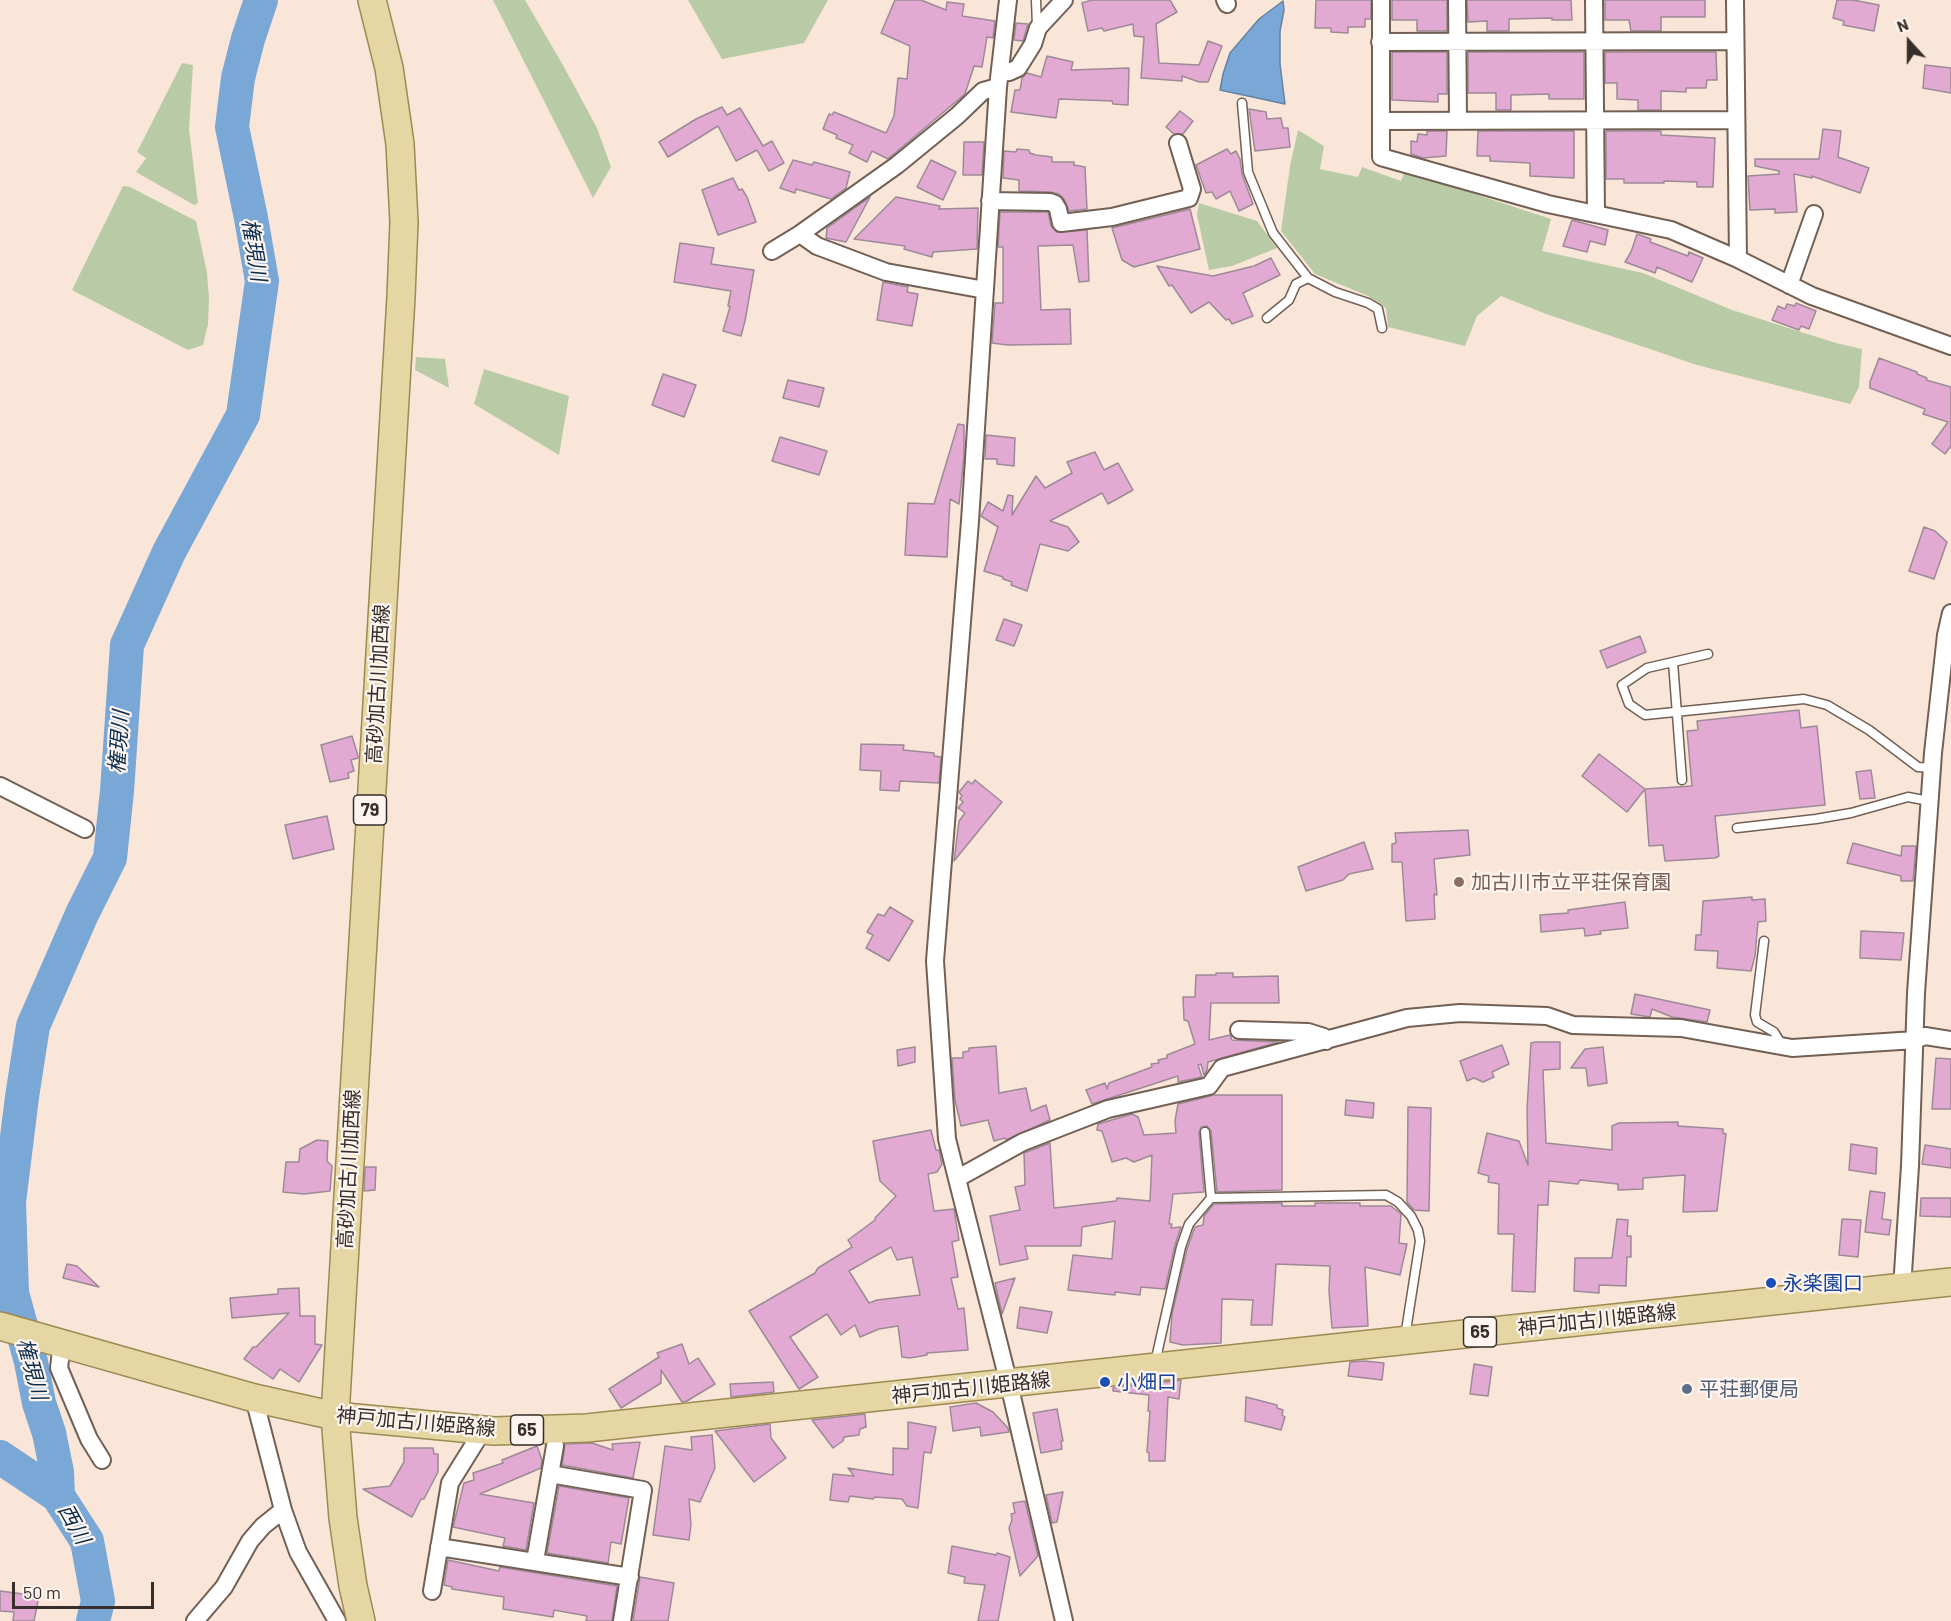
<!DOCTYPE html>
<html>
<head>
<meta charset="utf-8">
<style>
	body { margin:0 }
	#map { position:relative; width:1951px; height:1621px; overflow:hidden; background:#fae6d9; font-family:Barlow,sans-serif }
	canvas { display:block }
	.north { position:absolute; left:1879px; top:12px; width:60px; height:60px; -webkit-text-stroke:4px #fef5f0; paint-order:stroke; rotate:339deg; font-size:16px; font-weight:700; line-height:24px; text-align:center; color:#362e2a }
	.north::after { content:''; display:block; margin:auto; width:21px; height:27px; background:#362e2a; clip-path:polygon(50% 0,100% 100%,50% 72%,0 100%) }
	.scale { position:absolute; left:12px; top:1582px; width:142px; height:27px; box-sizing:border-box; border:3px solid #362e2a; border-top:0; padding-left:8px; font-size:18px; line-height:21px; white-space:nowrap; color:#362e2a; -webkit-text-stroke:4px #fef5f0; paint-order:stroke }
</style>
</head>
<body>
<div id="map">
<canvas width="1951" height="1621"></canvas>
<div class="north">N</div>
<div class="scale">50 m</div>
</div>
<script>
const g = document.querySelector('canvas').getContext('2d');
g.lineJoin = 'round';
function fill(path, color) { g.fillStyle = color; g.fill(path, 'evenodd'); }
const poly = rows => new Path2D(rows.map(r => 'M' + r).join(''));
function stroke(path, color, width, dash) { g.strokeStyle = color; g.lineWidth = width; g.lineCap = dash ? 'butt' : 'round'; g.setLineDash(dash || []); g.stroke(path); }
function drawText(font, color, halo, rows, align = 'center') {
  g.font = font + ' Barlow,"Noto Sans JP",sans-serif'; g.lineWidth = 4.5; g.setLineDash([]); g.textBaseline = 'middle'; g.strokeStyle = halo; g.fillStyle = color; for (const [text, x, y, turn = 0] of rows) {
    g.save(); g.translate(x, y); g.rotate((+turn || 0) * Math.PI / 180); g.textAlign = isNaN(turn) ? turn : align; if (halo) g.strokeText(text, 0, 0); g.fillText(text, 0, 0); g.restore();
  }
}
fill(poly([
	[493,0,525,0,564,67,597,128,611,167,593,198],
	[688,0,828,0,804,43,722,59],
	[182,63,193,65,189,129,198,203,194,205,136,172,146,158,137,152],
	[1298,130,1324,146,1320,169,1358,177,1362,167,1401,181,1405,171,1551,219,1542,251,1643,273,1732,310,1836,343,1862,349,1859,387,1850,404,1697,365,1546,314,1501,296,1477,316,1465,346,1388,327,1386,308,1368,296,1315,274,1281,231,1290,166],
	[123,186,130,187,196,221,207,273,209,299,208,324,203,345,188,350,72,290],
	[1199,203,1257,221,1277,248,1232,266,1209,270,1197,215],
	[416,357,445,359,449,388,415,370],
	[484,369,569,396,559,455,474,404]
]), '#b8cba6');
const water = poly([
	[1283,1,1284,10,1280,31,1280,64,1285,104,1220,90,1223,74,1230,53,1259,19,1283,1]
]);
fill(water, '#79a7d6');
stroke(water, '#6583a2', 1.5);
stroke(poly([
	[0,1457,58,1496,87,1541,98,1601,93,1621],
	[58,1496,57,1472,49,1433,39,1403,31,1362,12,1293,9,1202,22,1097,33,1026,82,914,110,858,117,791,127,645,169,552,243,415,262,281,251,218,232,127,238,78,248,39,261,0]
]), '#79a7d6', 34);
const building = poly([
	[895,0,921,0,946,10,947,2,964,4,962,16,995,21,993,38,987,37,982,67,974,66,965,94,888,159,872,151,867,162,849,153,853,145,836,138,837,135,823,129,829,114,832,115,834,112,886,133,894,116,898,78,907,79,910,46,881,33,895,0],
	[1092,0,1170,0,1177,12,1156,24,1159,63,1199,65,1208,41,1222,46,1208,82,1199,82,1182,76,1182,81,1141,78,1144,37,1134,36,1133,24,1104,31,1102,28,1088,31,1082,3,1092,0],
	[1316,0,1371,0,1371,19,1365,19,1365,27,1348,27,1348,33,1331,32,1331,28,1315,28,1316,0],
	[1392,0,1447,0,1447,31,1417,31,1417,20,1392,20,1392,0],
	[1467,0,1571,0,1572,20,1552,20,1552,18,1509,19,1509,31,1487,31,1487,21,1468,22,1467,0],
	[1605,0,1705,0,1705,17,1661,17,1661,31,1631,31,1629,20,1605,20,1605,0],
	[1837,0,1853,0,1879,5,1874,31,1843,25,1844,21,1833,18,1837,0],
	[1016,23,1028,24,1023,41,1014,40,1016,23],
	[1392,52,1447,52,1447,94,1438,94,1438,102,1392,100,1392,52],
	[1468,52,1584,52,1584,99,1549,99,1549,94,1511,95,1511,110,1496,110,1496,93,1468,93,1468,52],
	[1605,52,1716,52,1717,80,1707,80,1706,88,1686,88,1686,92,1661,91,1661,110,1638,110,1638,100,1617,99,1617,83,1605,83,1605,52],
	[1047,56,1073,62,1071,70,1129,68,1128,105,1113,104,1112,101,1059,99,1056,118,1011,112,1015,90,1020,90,1022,78,1027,73,1041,77,1047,56],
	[1925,65,1951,68,1951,93,1923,88,1925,65],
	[722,107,727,115,740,108,763,146,772,141,784,163,769,171,757,150,736,161,718,126,668,157,659,142,696,119,722,107],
	[1249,109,1266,112,1267,119,1281,118,1283,128,1288,128,1290,147,1255,151,1249,109],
	[1180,111,1193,121,1183,134,1174,134,1166,127,1180,111],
	[1823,129,1841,131,1838,157,1869,168,1860,193,1812,176,1812,178,1794,174,1797,212,1775,213,1775,209,1750,210,1748,176,1779,174,1779,171,1755,166,1755,159,1819,159,1823,129],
	[1427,131,1447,131,1446,156,1423,158,1411,154,1411,141,1417,142,1418,134,1427,135,1427,131],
	[1478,131,1574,131,1574,178,1530,176,1530,163,1490,161,1490,156,1477,156,1478,131],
	[1606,131,1661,131,1661,135,1715,138,1713,187,1697,187,1697,182,1664,181,1664,183,1624,183,1624,179,1606,179,1606,131],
	[964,142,984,142,982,175,963,175,964,142],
	[1017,149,1029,150,1030,153,1036,155,1052,157,1052,162,1074,162,1074,165,1085,167,1087,209,1069,211,1064,199,1059,194,1050,192,1019,191,1019,180,1003,178,1004,151,1016,152,1017,149],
	[1227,149,1231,154,1236,151,1240,159,1242,174,1253,204,1239,211,1230,191,1216,199,1212,192,1206,193,1196,165,1227,149],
	[793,160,812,165,814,162,850,172,846,188,831,199,796,189,795,193,780,188,793,160],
	[931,160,956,172,943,200,917,187,931,160],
	[733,178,739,190,742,189,747,197,756,222,718,235,702,190,733,178],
	[870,197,846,242,826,238,827,228,870,197],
	[896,197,940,206,939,209,978,208,977,249,933,252,932,257,904,249,905,246,854,239,896,197],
	[1190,209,1200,249,1134,267,1122,260,1112,228,1190,209],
	[1000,212,1048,212,1051,226,1057,232,1087,230,1089,281,1079,282,1073,245,1038,246,1041,310,1070,309,1071,344,1008,345,992,343,995,303,1003,303,1003,247,998,247,1000,212],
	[1572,220,1608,230,1605,245,1590,241,1587,252,1563,246,1572,220],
	[1637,234,1651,239,1650,242,1688,256,1689,252,1703,258,1692,282,1657,267,1655,273,1625,262,1631,252,1637,234],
	[680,243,714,248,711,264,754,270,745,321,741,336,723,331,730,307,728,306,731,291,674,282,680,243],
	[1271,258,1280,275,1243,293,1253,316,1232,324,1229,319,1226,320,1209,302,1191,313,1172,285,1169,286,1157,266,1213,276,1254,266,1271,258],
	[883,282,908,287,907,292,918,294,912,326,877,320,883,282],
	[1796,303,1816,311,1809,329,1801,326,1799,330,1772,320,1778,306,1785,309,1787,304,1795,306,1796,303],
	[1879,358,1917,372,1917,374,1927,378,1926,380,1951,387,1951,446,1945,454,1932,444,1948,422,1923,414,1925,409,1870,388,1870,382,1879,358],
	[663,374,696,385,684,417,652,405,663,374],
	[788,380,824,388,819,407,783,398,788,380],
	[958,424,964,425,964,457,959,504,950,499,947,557,905,555,908,503,934,504,958,424],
	[986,435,1015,438,1014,466,997,464,997,459,985,459,986,435],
	[780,437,827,451,819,475,772,461,780,437],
	[1095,452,1104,470,1118,463,1133,490,1108,504,1102,493,1050,521,1068,527,1079,542,1068,551,1040,544,1027,591,1011,585,1012,582,1003,579,1003,577,984,571,998,527,981,516,988,502,1003,511,1008,495,1013,496,1012,515,1036,476,1045,488,1072,473,1067,462,1095,452],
	[1924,527,1935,531,1947,542,1934,579,1909,571,1924,527],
	[1004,619,1022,625,1014,646,996,640,1004,619],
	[1640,636,1646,652,1607,668,1600,651,1640,636],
	[1799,710,1801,728,1817,726,1825,805,1715,816,1719,856,1715,858,1665,861,1663,845,1649,846,1645,789,1692,786,1687,731,1698,730,1697,721,1799,710],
	[352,736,358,756,358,758,351,760,354,771,348,773,349,778,330,782,321,745,352,736],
	[861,744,904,745,903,750,934,753,934,756,941,757,939,783,900,781,899,791,880,790,881,771,860,770,861,744],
	[1599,754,1645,789,1627,812,1582,776,1599,754],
	[1871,770,1875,798,1860,799,1856,772,1871,770],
	[975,780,1002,802,954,861,959,821,965,813,958,808,963,802,960,799,962,796,959,792,968,781,972,784,975,780],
	[327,816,334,849,293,859,285,825,327,816],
	[1468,830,1470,855,1434,859,1437,895,1434,894,1435,919,1406,921,1402,862,1392,862,1392,844,1396,843,1395,833,1468,830],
	[1364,842,1373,869,1349,874,1343,880,1306,891,1298,867,1364,842],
	[1853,843,1901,856,1902,846,1916,846,1913,881,1901,881,1901,876,1847,863,1853,843],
	[1752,897,1752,900,1765,899,1766,921,1758,922,1755,956,1751,971,1717,968,1718,951,1695,950,1696,935,1701,935,1703,901,1752,897],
	[1625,902,1628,928,1600,931,1601,934,1585,936,1584,928,1541,932,1540,915,1568,913,1568,910,1625,902],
	[890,907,913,921,889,961,866,948,873,935,867,932,878,914,884,916,890,907],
	[1861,931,1904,933,1901,960,1860,958,1861,931],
	[1216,973,1233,973,1233,977,1278,976,1279,1003,1211,1003,1209,1040,1230,1035,1232,1040,1279,1042,1208,1062,1207,1070,1204,1075,1201,1064,1198,1065,1202,1077,1178,1082,1178,1076,1092,1104,1086,1090,1105,1083,1107,1089,1109,1083,1152,1067,1151,1064,1159,1063,1158,1060,1167,1058,1167,1055,1195,1044,1188,1021,1184,1020,1183,997,1195,997,1196,975,1216,975,1216,973],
	[1635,994,1710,1010,1707,1022,1672,1017,1652,1009,1650,1017,1631,1014,1635,994],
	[1535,1042,1560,1042,1560,1069,1543,1070,1546,1143,1612,1150,1612,1126,1619,1123,1678,1122,1678,1126,1723,1129,1723,1133,1726,1134,1717,1211,1683,1212,1685,1175,1643,1178,1643,1189,1618,1190,1618,1184,1580,1180,1578,1184,1549,1181,1548,1205,1538,1205,1535,1292,1512,1291,1514,1234,1498,1234,1499,1184,1488,1182,1489,1176,1478,1173,1487,1133,1519,1141,1528,1165,1527,1109,1531,1043,1535,1042],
	[1502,1045,1509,1064,1492,1072,1494,1077,1483,1082,1474,1078,1467,1081,1460,1061,1502,1045],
	[996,1046,999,1093,1026,1088,1031,1111,1046,1105,1050,1120,1006,1140,1005,1138,994,1141,988,1120,961,1126,955,1100,952,1058,963,1058,963,1052,969,1051,969,1048,996,1046],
	[915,1047,915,1062,898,1066,897,1050,915,1047],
	[1603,1047,1607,1083,1588,1086,1586,1068,1571,1068,1585,1049,1603,1047],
	[1936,1058,1951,1059,1951,1109,1932,1109,1936,1058],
	[1214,1095,1282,1095,1282,1190,1217,1192,1211,1131,1207,1126,1201,1127,1199,1133,1204,1192,1173,1194,1169,1224,1172,1224,1171,1228,1181,1227,1175,1245,1165,1289,1141,1287,1140,1295,1115,1292,1115,1295,1068,1290,1073,1255,1112,1259,1115,1221,1082,1227,1081,1246,1025,1246,1028,1259,1000,1265,990,1216,1020,1210,1015,1187,1025,1185,1024,1153,1050,1143,1054,1208,1116,1201,1117,1198,1150,1201,1152,1155,1134,1162,1126,1158,1112,1162,1102,1131,1097,1130,1098,1124,1132,1114,1138,1117,1144,1135,1176,1133,1175,1121,1178,1104,1214,1095],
	[1346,1100,1374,1103,1373,1118,1345,1115,1346,1100],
	[1408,1107,1431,1108,1429,1211,1414,1210,1407,1202,1408,1107],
	[931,1130,936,1150,939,1150,942,1164,937,1172,928,1174,934,1211,954,1209,959,1240,952,1242,958,1277,951,1278,958,1309,964,1308,968,1350,927,1353,927,1355,910,1358,902,1357,898,1326,879,1329,860,1337,855,1325,841,1335,827,1314,790,1337,818,1377,799,1389,749,1311,815,1273,818,1268,852,1247,848,1240,875,1220,875,1218,896,1196,880,1181,873,1141,931,1130],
	[891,1247,897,1260,912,1257,920,1295,877,1300,869,1303,849,1271,891,1247],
	[317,1140,328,1141,327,1161,332,1166,330,1191,304,1194,283,1192,286,1162,299,1162,300,1149,317,1140],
	[1851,1144,1877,1148,1876,1174,1849,1170,1851,1144],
	[1925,1145,1951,1149,1951,1168,1922,1164,1925,1145],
	[365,1167,376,1167,375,1190,364,1191,365,1167],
	[1870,1191,1885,1193,1882,1219,1891,1220,1889,1235,1865,1232,1870,1191],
	[1921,1198,1951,1198,1951,1217,1920,1216,1921,1198],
	[1282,1203,1282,1206,1315,1206,1315,1203,1360,1203,1360,1206,1391,1206,1401,1214,1399,1243,1407,1244,1400,1275,1365,1267,1368,1326,1332,1328,1329,1291,1330,1266,1276,1264,1272,1325,1251,1325,1253,1300,1222,1299,1221,1343,1183,1345,1170,1342,1172,1314,1187,1249,1195,1227,1203,1225,1204,1216,1214,1204,1282,1203],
	[1617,1219,1628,1220,1627,1236,1631,1236,1631,1257,1627,1257,1626,1286,1599,1285,1599,1293,1574,1291,1575,1258,1612,1258,1617,1219],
	[1842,1219,1861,1220,1858,1257,1839,1255,1842,1219],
	[67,1264,77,1266,99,1287,63,1278,67,1264],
	[1015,1278,1002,1314,995,1283,1015,1278],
	[299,1288,300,1316,315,1316,315,1344,322,1345,299,1382,280,1369,273,1379,244,1359,253,1347,256,1347,289,1313,232,1318,230,1298,278,1294,278,1289,299,1288],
	[1020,1307,1052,1312,1047,1333,1017,1328,1020,1307],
	[682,1344,689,1364,698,1358,715,1384,687,1401,682,1402,661,1370,661,1383,621,1408,609,1389,659,1357,657,1353,682,1344],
	[1364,1361,1384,1363,1382,1380,1348,1376,1350,1362,1364,1361],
	[1474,1364,1492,1367,1488,1396,1470,1394,1474,1364],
	[1181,1380,1179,1399,1168,1397,1165,1461,1149,1461,1149,1453,1147,1452,1150,1411,1148,1411,1149,1395,1113,1391,1113,1388,1181,1380],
	[773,1382,774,1392,731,1397,730,1384,773,1382],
	[1246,1397,1277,1405,1277,1408,1283,1410,1282,1415,1285,1417,1281,1430,1245,1421,1246,1397],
	[976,1403,993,1412,1008,1428,1009,1432,981,1436,980,1427,953,1431,950,1407,976,1403],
	[1057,1409,1063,1441,1061,1441,1062,1449,1041,1453,1033,1413,1057,1409],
	[865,1414,866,1427,860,1429,859,1435,844,1437,843,1441,833,1448,812,1420,865,1414],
	[908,1422,936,1427,931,1453,924,1452,918,1508,907,1506,902,1499,875,1497,873,1499,850,1496,848,1502,830,1500,833,1474,854,1476,848,1468,893,1475,893,1448,908,1449,908,1422],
	[770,1424,771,1438,786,1458,754,1482,715,1431,770,1424],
	[712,1435,715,1468,700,1502,689,1499,691,1525,689,1540,653,1535,665,1446,692,1450,691,1437,712,1435],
	[640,1442,633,1478,562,1465,565,1444,592,1443,613,1450,612,1444,640,1442],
	[537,1446,542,1460,541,1468,480,1494,534,1503,526,1550,503,1546,505,1538,453,1527,464,1483,474,1480,473,1473,503,1463,502,1460,537,1446],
	[404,1448,433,1448,434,1454,438,1454,438,1472,424,1499,421,1499,412,1517,363,1489,390,1486,404,1462,404,1448],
	[559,1486,629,1498,621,1544,611,1542,608,1563,547,1553,559,1486],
	[1063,1492,1057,1522,1052,1523,1046,1495,1063,1492],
	[1025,1501,1038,1556,1020,1576,1009,1528,1012,1520,1011,1514,1015,1513,1013,1503,1025,1501],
	[952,1546,996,1555,997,1553,1010,1557,998,1621,978,1621,985,1585,964,1583,965,1577,948,1573,952,1546],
	[448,1560,499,1571,500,1567,617,1586,612,1621,586,1621,587,1616,554,1610,553,1617,503,1609,504,1597,452,1589,452,1587,444,1585,448,1560],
	[640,1577,674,1583,668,1621,633,1621,640,1577],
	[0,1591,39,1596,34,1621,13,1621,14,1612,0,1611,0,1591]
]);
fill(building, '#e2a9d2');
stroke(building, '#9c8a97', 1.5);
const lane = poly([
	[1036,0,1037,26],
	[1242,103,1248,172,1273,233,1308,278,1335,292,1368,303,1378,309,1382,328],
	[1267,318,1289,300,1296,284,1308,278],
	[1708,654,1647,668,1622,685,1629,704,1645,715,1804,699,1827,705,1869,730,1918,767,1932,768],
	[1673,662,1682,780],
	[1737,828,1816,819,1851,813,1908,797,1929,801],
	[1764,941,1755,1015,1757,1022,1774,1032,1782,1045],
	[1205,1132,1211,1198],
	[1155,1363,1181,1247,1189,1224,1211,1198,1386,1195,1398,1202,1411,1216,1418,1230,1420,1241,1405,1337]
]);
const street = poly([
	[1008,0,998,87,970,521,935,961,947,1139,1009,1384,1064,1621],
	[1225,0,1227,4],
	[1381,0,1381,157,1548,204,1671,230,1738,259,1812,296,1951,346],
	[1457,0,1458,120],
	[1594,0,1596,213],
	[1735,0,1738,259],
	[1380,42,1735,41],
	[1000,73,1009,72,1018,68,1033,44,1038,28,1064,0],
	[1381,121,1736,120],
	[990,201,1050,202,1055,204,1058,209,1061,223,1112,217,1189,198,1192,189,1178,143],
	[800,234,817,246,886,272,985,290],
	[772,251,800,234,897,165,957,116,983,91,998,87],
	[1789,285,1814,214],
	[0,786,85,829],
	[1239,1030,1308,1032,1324,1037,1326,1041],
	[958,1178,1023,1142,1108,1109,1209,1086,1222,1068,1407,1018,1460,1013,1547,1016,1573,1025,1681,1028,1792,1048,1915,1040,1925,1036,1951,1040],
	[1902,1288,1910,1166,1916,993,1933,753,1946,635,1951,613],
	[62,1343,59,1368,89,1439,102,1460],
	[550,1474,643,1490,622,1621],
	[283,1510,298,1552,337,1621],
	[439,1547,630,1577],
	[535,1561,555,1446],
	[432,1591,450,1483,483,1430],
	[195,1621,224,1587,250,1541,263,1526,283,1510,254,1398]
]);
const primary = poly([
	[0,1326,254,1398,335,1416,494,1431,587,1428,1951,1282],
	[361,1621,353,1586,343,1518,335,1416,401,297,404,222,400,144,389,68,372,0]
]);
stroke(lane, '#726055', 11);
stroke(street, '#726055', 20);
stroke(primary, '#9d8a52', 30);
stroke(lane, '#fff', 8);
stroke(street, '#fff', 16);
stroke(primary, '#e6d6a4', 27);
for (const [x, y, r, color] of [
	[1459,882,6,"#8d6e63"],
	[1771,1283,6,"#1a4fb4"],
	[1105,1382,6,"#1a4fb4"],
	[1687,1389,6,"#5c6f8a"]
]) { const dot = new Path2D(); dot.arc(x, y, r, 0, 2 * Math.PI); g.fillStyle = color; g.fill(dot); stroke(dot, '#fef5f0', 2); }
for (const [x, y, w] of [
	[370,810,33],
	[1480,1332,33],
	[527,1430,33]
]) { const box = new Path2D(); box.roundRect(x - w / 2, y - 15, w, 30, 4.5); g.fillStyle = '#fef5f0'; g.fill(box); stroke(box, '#362e2a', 1.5); }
drawText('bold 18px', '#362e2a', null, [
	["79",370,810],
	["65",1480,1332],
	["65",527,1430]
]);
drawText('20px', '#362e2a', '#fef5f0', [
	["高砂加古川加西線",378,684,-87],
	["高砂加古川加西線",349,1169,-87],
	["神戸加古川姫路線",1597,1320,-6],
	["神戸加古川姫路線",971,1388,-6],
	["神戸加古川姫路線",416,1422,5]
]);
drawText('20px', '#785e54', '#fef5f0', [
	["加古川市立平荘保育園",1471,882]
], 'left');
drawText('20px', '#164399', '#fef5f0', [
	["永楽園口",1783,1283],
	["小畑口",1117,1382]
], 'left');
drawText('20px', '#4e5e75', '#fef5f0', [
	["平荘郵便局",1699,1389]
], 'left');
drawText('italic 21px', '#0c2e4e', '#fef5f0', [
	["権現川",254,250,81],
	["権現川",119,742,-86],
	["権現川",32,1369,75],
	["西川",74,1524,61]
]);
</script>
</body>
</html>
